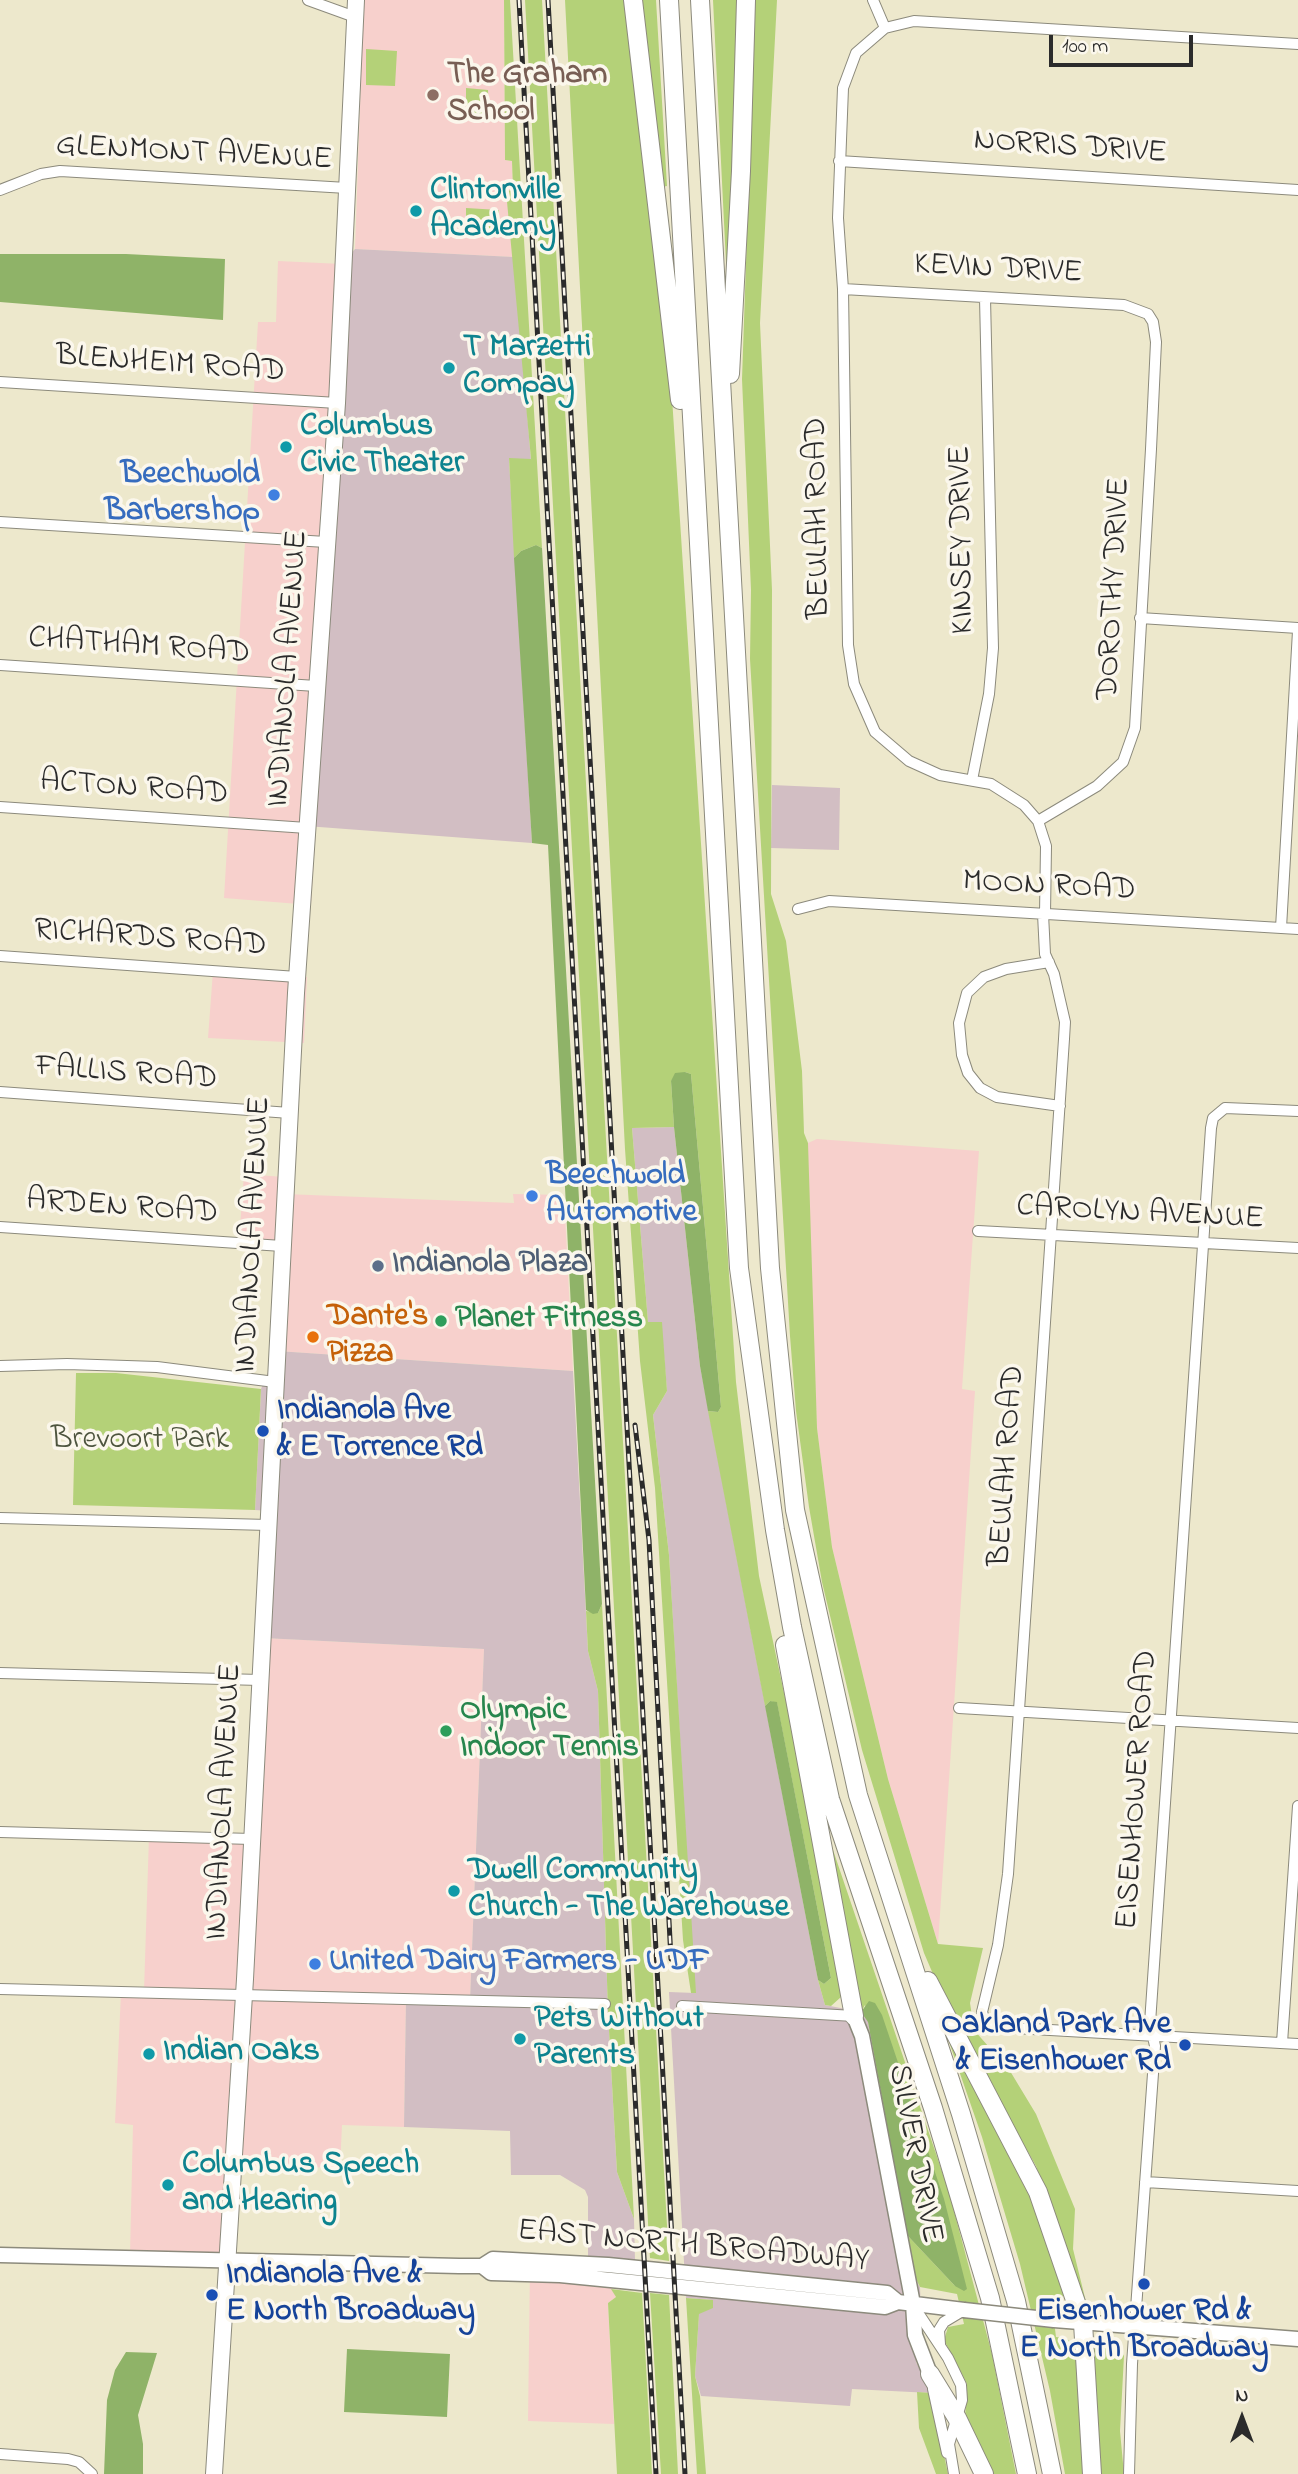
<!DOCTYPE html>
<html>
<head>
<meta charset="utf-8">
<style>
	body { margin:0 }
	#map { position:relative; width:1298px; height:2474px; overflow:hidden; background:#ede8cc; font-family:"Indie Flower",sans-serif }
	canvas { display:block }
	.north { position:absolute; left:1207px; top:2383px; width:70px; height:70px; -webkit-text-stroke:5px #fbf7ec; paint-order:stroke; rotate:0deg; font-size:19px; font-weight:700; line-height:28px; text-align:center; color:#2b2b2b }
	.north::after { content:''; display:block; margin:auto; width:24px; height:32px; background:#2b2b2b; clip-path:polygon(50% 0,100% 100%,50% 72%,0 100%) }
	.scale { position:absolute; left:1049px; top:35px; width:144px; height:32px; box-sizing:border-box; border:4px solid #2b2b2b; border-top:0; padding-left:9px; font-size:21px; line-height:24px; white-space:nowrap; color:#2b2b2b; -webkit-text-stroke:5px #fbf7ec; paint-order:stroke }
</style>
</head>
<body>
<div id="map">
<canvas width="1298" height="2474"></canvas>
<div class="north">N</div>
<div class="scale">100 m</div>
</div>
<script>
const g = document.querySelector('canvas').getContext('2d');
g.lineJoin = 'round';
function fill(path, color) { g.fillStyle = color; g.fill(path, 'evenodd'); }
const poly = rows => new Path2D(rows.map(r => 'M' + r).join(''));
function stroke(path, color, width, dash) { g.strokeStyle = color; g.lineWidth = width; g.lineCap = dash ? 'butt' : 'round'; g.setLineDash(dash || []); g.stroke(path); }
function drawText(font, color, halo, rows, align = 'center') {
  g.font = font + ' "Indie Flower",sans-serif'; g.lineWidth = 7; g.setLineDash([]); g.textBaseline = 'middle'; g.strokeStyle = halo; g.fillStyle = color; for (const [text, x, y, turn = 0] of rows) {
    g.save(); g.translate(x, y); g.rotate((+turn || 0) * Math.PI / 180); g.textAlign = isNaN(turn) ? turn : align; if (halo) g.strokeText(text, 0, 0); g.fillText(text, 0, 0); g.restore();
  }
}
fill(poly([
	[356,0,504,0,505,160,512,161,513,191,506,191,514,257,355,249,362,49,354,48],
	[278,261,342,264,307,826,316,827,311,905,224,898,258,322,276,322],
	[213,971,307,977,304,1043,208,1038],
	[817,1139,979,1151,962,1389,975,1391,938,1944,888,1779,832,1547,817,1428,808,1207,808,1143],
	[244,1174,284,1177,281,1243,239,1240],
	[285,1194,514,1203,513,1194,564,1195,573,1371,277,1351],
	[263,1638,484,1649,470,2000,406,1998,404,2127,342,2125,340,2168,234,2165,228,2257,130,2254,133,2125,115,2123,121,1993,144,1991,149,1836,252,1838],
	[530,2266,604,2271,616,2297,608,2303,614,2424,528,2421]
]), '#f7d0cc');
fill(poly([
	[355,249,514,257,531,460,509,459,532,843,306,826,342,264],
	[772,785,840,788,839,850,771,848],
	[674,1127,700,1366,818,1980,825,2005,861,2012,868,2021,915,2277,920,2287,922,2340,916,2362,931,2393,852,2389,850,2406,701,2396,695,2376,699,2313,712,2300,686,2298,669,1992,695,1993,669,1555,653,1415,667,1391,661,1322,648,1322,632,1128],
	[277,1351,573,1371,588,1651,598,1691,608,2013,617,2172,634,2219,635,2261,588,2269,588,2197,585,2190,560,2175,511,2175,510,2131,404,2127,406,1998,470,2000,484,1649,263,1638,269,1511,255,1510,261,1389]
]), '#d2bec3');
fill(poly([
	[504,0,510,0,542,548,536,545,521,551,514,558,509,458,531,459,506,191,513,190,512,161,505,160],
	[525,0,542,0,669,2261,650,2258],
	[565,0,625,0,671,382,736,1382,759,1576,801,1772,842,1990,841,1997,831,2006,825,2005,818,1980,824,1984,831,1978,777,1703,770,1701,765,1706,708,1411,718,1412,721,1407,691,1074,685,1072,671,1081,674,1127,632,1128,648,1322,662,1322,667,1391,653,1415,669,1555,696,1993,691,1993,683,1940,655,1488,640,1361,625,1149],
	[639,0,656,0,667,186,662,187],
	[713,0,739,0,727,283],
	[755,0,777,0,760,323,772,590,771,894,786,941,802,1071,804,1133,808,1143,817,1428,832,1547,888,1779,938,1944,983,1948,970,2003,974,2030,1010,2071,1036,2114,1075,2209,1073,2249,1087,2306,1081,2301,1036,2166,951,2016,924,1953,862,1750,822,1582,809,1507,796,1411,790,1336,750,659,751,590,742,379],
	[366,49,397,51,395,86,366,85],
	[466,88,488,90,489,118,466,117],
	[466,208,499,210,499,229,466,227],
	[76,1373,116,1373,261,1389,255,1510,73,1505],
	[602,1604,634,2219,617,2172,608,2013,598,1691,588,1651,586,1611,598,1613],
	[829,1847,832,1847,949,2192,992,2354,1016,2474,991,2474,965,2419,967,2384,944,2340,948,2327,964,2324,957,2294,920,2287,915,2277,907,2235,955,2286,865,2005,861,2012],
	[950,2038,1021,2166,1064,2292,1060,2305,1052,2305,1056,2337,1066,2338,1075,2346,1086,2474,1065,2474,1050,2391,1020,2264,982,2137,948,2039],
	[611,2289,642,2293,652,2474,617,2474,608,2303,616,2297],
	[650,2293,669,2295,678,2474,661,2474],
	[686,2298,713,2300,713,2308,699,2314,695,2376,700,2396,706,2474,697,2474],
	[1101,2343,1118,2344,1124,2356,1120,2431,1124,2474,1100,2474,1092,2351],
	[917,2392,931,2393,948,2474,936,2474,919,2428]
]), '#b4d178');
fill(poly([
	[0,254,126,254,225,259,223,320,0,302],
	[536,545,542,548,602,1604,598,1613,593,1614,586,1610,548,845,532,843,514,558,521,551],
	[685,1072,691,1074,721,1407,718,1412,708,1411,700,1366,674,1127,671,1081,675,1073],
	[770,1701,777,1702,831,1978,824,1984,818,1980,765,1706],
	[869,2001,875,2003,882,2015,944,2199,967,2289,964,2291,955,2286,907,2235,868,2022,861,2012],
	[347,2349,450,2354,447,2417,344,2412],
	[126,2352,157,2353,138,2415,143,2444,143,2474,104,2474,107,2400,115,2370]
]), '#8fb368');
const street = poly([
	[308,0,355,17],
	[873,0,885,28],
	[839,161,1298,190],
	[0,190,41,174,60,171,347,188],
	[843,289,1124,305,1148,314,1153,322,1156,342,1151,449,1135,728,1123,762,1097,786,1038,821],
	[0,382,337,403],
	[0,522,326,542],
	[1140,618,1298,628],
	[0,665,316,686],
	[972,780,989,694,993,648,985,298],
	[0,807,307,828],
	[798,909,829,901,1298,929],
	[1043,914,1045,954,1054,974,1065,1022,1064,1039,1008,1874,998,1945,982,2012,985,2021,997,2027,1298,2044],
	[1045,914,1046,846,1038,821,1024,805,991,784,940,775,909,761,875,732,854,684,848,645,843,289,838,218,843,88,856,53,885,28,914,21,1298,44],
	[1281,928,1298,631],
	[0,956,297,977],
	[1049,962,1006,969,984,977,967,993,959,1023,962,1055,968,1073,980,1088,997,1097,1060,1106],
	[0,1092,290,1113],
	[0,1227,282,1246],
	[978,1231,1298,1248],
	[0,1366,67,1364,157,1367,275,1382],
	[0,1518,268,1525],
	[0,1673,260,1680],
	[959,1708,1298,1728],
	[0,1832,252,1839],
	[0,1989,605,2004],
	[682,2006,854,2016],
	[1282,2043,1298,1806],
	[1145,2182,1298,2191],
	[913,2305,948,2358,961,2385,962,2400,949,2444,954,2474],
	[940,2344,939,2330,944,2322,964,2310],
	[933,2389,947,2453],
	[0,2454,68,2459,79,2462,92,2474],
	[1129,2474,1132,2364,1155,2046,1150,2023,1211,1128,1213,1118,1225,1108,1298,1111]
]);
const secondary = poly([
	[854,2016,862,2036,913,2304,915,2335,930,2374],
	[0,2255,459,2266,482,2266,493,2259,608,2265,887,2293,898,2302],
	[482,2266,491,2273,560,2275,885,2307,898,2302,964,2310],
	[1054,2320,1298,2339]
]);
const primary = poly([
	[214,2474,245,1979,296,993,337,403,356,0]
]);
const highway = poly([
	[633,0,680,400],
	[669,0,739,1268,775,1530,792,1627,830,1799,933,2108,990,2298,1027,2474],
	[700,0,770,1268,795,1510,858,1795,961,2114,1016,2301,1052,2474],
	[730,374,741,171,746,0],
	[785,1645,854,2016],
	[928,1981,1038,2192,1083,2323,1092,2474],
	[930,2374,957,2418,984,2474]
]);
stroke(street, '#8c8a7c', 12);
stroke(secondary, '#8c8a7c', 17);
stroke(primary, '#8c8a7c', 18);
stroke(highway, '#8c8a7c', 20);
stroke(street, '#fff', 10);
stroke(secondary, '#fff', 14);
stroke(primary, '#fff', 16);
stroke(highway, '#fff', 18);
const rail = poly([
	[519,0,656,2474],
	[548,0,685,2474],
	[635,1425,649,1540,671,1959]
]);
stroke(rail, '#2b2b2b', 5);
stroke(rail, '#fbf7ec', 2.5, [8]);
const secondaryBridge = poly([
	[964,2310,1054,2320]
]);
stroke(secondaryBridge, '#8c8a7c', 17, []);
stroke(secondaryBridge, '#fff', 14);
for (const [x, y, r, color] of [
	[433,95,7,"#8d6e63"],
	[416,211,7,"#0f9aa8"],
	[449,368,7,"#0f9aa8"],
	[286,447,7,"#0f9aa8"],
	[274,495,7,"#3f7fe0"],
	[532,1196,7,"#3f7fe0"],
	[378,1266,7,"#5c6f8a"],
	[441,1321,7,"#2e9e5b"],
	[313,1337,7,"#e8710a"],
	[263,1431,7,"#1a4fb4"],
	[446,1731,7,"#2e9e5b"],
	[454,1891,7,"#0f9aa8"],
	[315,1964,7,"#3f7fe0"],
	[520,2039,7,"#0f9aa8"],
	[1185,2045,7,"#1a4fb4"],
	[149,2054,7,"#0f9aa8"],
	[168,2185,7,"#0f9aa8"],
	[1144,2284,7,"#1a4fb4"],
	[212,2295,7,"#1a4fb4"]
]) { const dot = new Path2D(); dot.arc(x, y, r, 0, 2 * Math.PI); g.fillStyle = color; g.fill(dot); stroke(dot, '#fbf7ec', 2.5); }
drawText('bold 32px', '#785e54', '#fbf7ec', [
	["The Graham",447,77],
	["School",447,114]
], 'left');
drawText('32px', '#2b2b2b', '#fbf7ec', [
	["NORRIS DRIVE",1070,149,4],
	["GLENMONT AVENUE",194,155,3],
	["KEVIN DRIVE",998,271,3],
	["BLENHEIM ROAD",170,366,4],
	["BEULAH ROAD",820,518,-91],
	["KINSEY DRIVE",964,540,-91],
	["DOROTHY DRIVE",1116,589,-87],
	["CHATHAM ROAD",139,648,4],
	["INDIANOLA AVENUE",290,669,-86],
	["ACTON ROAD",134,790,4],
	["MOON ROAD",1049,888,3],
	["RICHARDS ROAD",150,940,4],
	["FALLIS ROAD",126,1075,4],
	["ARDEN ROAD",122,1209,4],
	["CAROLYN AVENUE",1140,1215,3],
	["INDIANOLA AVENUE",255,1235,-87],
	["BEULAH ROAD",1009,1466,-86],
	["EISENHOWER ROAD",1139,1790,-86],
	["INDIANOLA AVENUE",226,1802,-87],
	["SILVER DRIVE",913,2154,79],
	["EAST NORTH BROADWAY",693,2248,5]
]);
drawText('bold 32px', '#0d838f', '#fbf7ec', [
	["Clintonville",430,193],
	["Academy",430,230],
	["T Marzetti",463,350],
	["Compay",463,387],
	["Columbus",300,429],
	["Civic Theater",300,466],
	["Dwell Community",468,1873],
	["Church - The Warehouse",468,1910],
	["Pets Without",534,2021],
	["Parents",534,2058],
	["Indian Oaks",163,2054],
	["Columbus Speech",182,2167],
	["and Hearing",182,2204]
], 'left');
drawText('bold 32px', '#366cbe', '#fbf7ec', [
	["Beechwold",260,477,"right"],
	["Barbershop",260,514,"right"],
	["Beechwold",546,1178],
	["Automotive",546,1215],
	["United Dairy Farmers - UDF",329,1964]
], 'left');
drawText('bold 32px', '#4e5e75', '#fbf7ec', [
	["Indianola Plaza",392,1266]
], 'left');
drawText('bold 32px', '#c56008', '#fbf7ec', [
	["Dante's",327,1319],
	["Pizza",327,1356]
], 'left');
drawText('bold 32px', '#27864d', '#fbf7ec', [
	["Planet Fitness",455,1321],
	["Olympic",460,1713],
	["Indoor Tennis",460,1750]
], 'left');
drawText('bold 32px', '#164399', '#fbf7ec', [
	["Indianola Ave",277,1413],
	["& E Torrence Rd",277,1450],
	["Oakland Park Ave",1171,2027,"right"],
	["& Eisenhower Rd",1171,2064,"right"],
	["Indianola Ave &",226,2277],
	["E North Broadway",226,2314],
	["Eisenhower Rd &",1144,2314,"center"],
	["E North Broadway",1144,2351,"center"]
], 'left');
drawText('32px', '#4d543e', '#fbf7ec', [
	["Brevoort Park",140,1442]
]);
</script>
</body>
</html>
